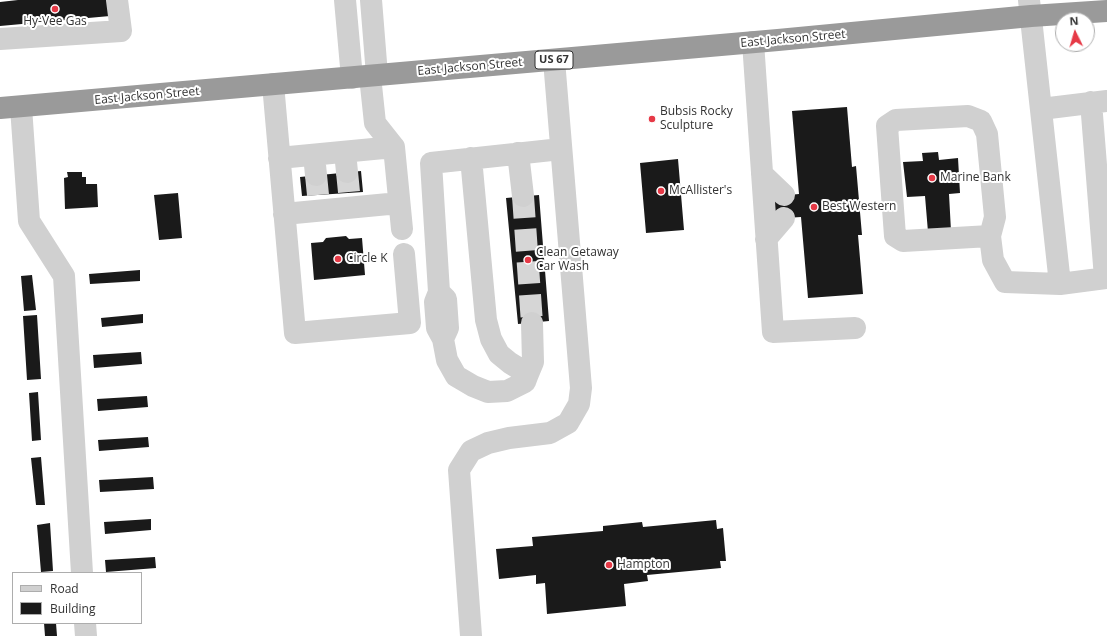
<!DOCTYPE html>
<html>
<head>
<meta charset="utf-8">
<style>
	body { margin:0 }
	#map { position:relative; width:1107px; height:636px; overflow:hidden; background:#fff; font-family:"Open Sans",sans-serif }
	canvas { display:block }
	.legend { position:absolute; left:12px; top:572px; width:130px; height:52px; box-sizing:border-box; background:#fff; border:1px solid #adadad; margin:0; padding:5px 7px; list-style:none; font-size:12px; color:#333 }
	.legend li { display:flex; align-items:center; gap:8px; height:20px }
	.legend b { width:20px; border:1px solid #adadad }
	.north { position:absolute; left:1055px; top:12px; width:40px; height:40px; box-sizing:border-box; background:#fff; border:1px solid #adadad; border-radius:50%; rotate:355deg; font-size:11px; font-weight:700; line-height:16px; text-align:center; color:#333 }
	.north::after { content:''; display:block; margin:auto; width:14px; height:18px; background:#e63946; clip-path:polygon(50% 0,100% 100%,50% 72%,0 100%) }
</style>
</head>
<body>
<div id="map">
<canvas width="1107" height="636"></canvas>
<ul class="legend">
<li><b style="height:5px;background:#d0d0d0"></b>Road</li>
<li><b style="height:11px;background:#1a1a1a"></b>Building</li>
</ul>
<div class="north">N</div>
</div>
<script>
const g = document.querySelector('canvas').getContext('2d');
g.lineJoin = 'round';
function fill(path, color) { g.fillStyle = color; g.fill(path, 'evenodd'); }
const poly = rows => new Path2D(rows.map(r => 'M' + r).join(''));
function stroke(path, color, width, dash) { g.strokeStyle = color; g.lineWidth = width; g.lineCap = dash ? 'butt' : 'round'; g.setLineDash(dash || []); g.stroke(path); }
function drawText(font, color, halo, rows, align = 'center') {
  g.font = font + ' "Open Sans",sans-serif'; g.lineWidth = 4; g.setLineDash([]); g.textBaseline = 'middle'; g.strokeStyle = halo; g.fillStyle = color; for (const [text, x, y, turn = 0] of rows) {
    g.save(); g.translate(x, y); g.rotate((+turn || 0) * Math.PI / 180); g.textAlign = isNaN(turn) ? turn : align; if (halo) g.strokeText(text, 0, 0); g.fillText(text, 0, 0); g.restore();
  }
}
fill(poly([
	[18,0,109,0,110,16,0,26,0,2],
	[847,107,852,167,856,166,862,235,858,235,863,294,808,298,801,217,770,219,768,197,799,194,792,111],
	[938,152,939,160,958,158,960,193,949,194,951,231,928,232,925,196,907,197,903,162,923,161,922,153],
	[678,159,684,230,646,233,640,163],
	[361,171,363,192,302,196,300,177],
	[67,172,82,172,82,177,86,177,86,184,97,184,98,207,65,209,64,178,68,177],
	[178,193,182,238,159,240,154,195],
	[539,195,549,321,518,324,506,198],
	[346,236,349,239,362,238,365,275,314,280,311,243,323,242,326,238],
	[140,270,140,281,90,284,89,274],
	[32,275,36,310,24,311,21,276],
	[143,314,143,323,102,327,101,318],
	[37,315,41,379,27,380,23,316],
	[141,352,142,364,94,368,93,355],
	[38,392,41,440,32,441,29,393],
	[147,396,148,407,98,411,97,399],
	[148,437,149,447,99,451,98,440],
	[41,457,45,505,36,505,31,458],
	[153,477,154,489,100,492,99,480],
	[151,519,151,530,105,534,104,522],
	[716,520,717,529,723,528,726,561,720,561,721,568,647,575,648,581,624,584,626,606,547,614,545,583,536,584,536,575,499,579,496,549,533,546,532,537,603,531,603,526,642,522,643,527],
	[50,523,53,571,41,572,37,525],
	[155,557,156,568,106,572,105,560],
	[44,623,56,623,57,636,45,636]
]), '#1a1a1a');
stroke(poly([
	[347,172,349,192],
	[316,175,318,195],
	[523,196,532,323]
]), '#d6d6d6', 22, [22, 11]);
stroke(poly([
	[345,0,352,78],
	[371,0,377,75],
	[1029,0,1060,284,1107,278],
	[0,39,121,31,117,0],
	[753,42,773,332,855,328],
	[370,76,375,123,394,147,402,229],
	[273,84,295,333,410,323,404,254],
	[1091,102,1105,278],
	[21,107,29,221,64,276,82,573],
	[1041,109,1107,101],
	[345,152,347,172],
	[518,153,523,196],
	[314,155,316,175],
	[279,158,394,147],
	[471,158,486,320,491,339,499,354,510,363,528,374],
	[762,174,784,195],
	[284,214,399,203],
	[990,236,903,241,895,236,887,126,896,120,968,116,981,121,987,134,995,217,990,236,993,260,1005,282,1060,284],
	[766,239,784,218],
	[439,292,446,299,448,328,443,339,437,328,435,302,439,292,431,163,561,149],
	[443,339,447,360,456,376,473,386,488,392,507,391,525,382,528,374,533,362,532,323],
	[85,623,86,636],
	[471,636,459,470,471,451,488,443,509,438,550,433,568,423,579,404,581,388,554,60]
]), '#d0d0d0', 22);
stroke(poly([
	[0,108,778,40,1031,16,1107,11]
]), '#9a9a9a', 22);
for (const [x, y, r, color] of [
	[55,9,4,"#e63946"],
	[652,119,4,"#e63946"],
	[932,178,4,"#e63946"],
	[661,191,4,"#e63946"],
	[814,207,4,"#e63946"],
	[338,259,4,"#e63946"],
	[528,260,4,"#e63946"],
	[609,565,4,"#e63946"]
]) { const dot = new Path2D(); dot.arc(x, y, r, 0, 2 * Math.PI); g.fillStyle = color; g.fill(dot); stroke(dot, '#fff', 1.5); }
for (const [x, y, w] of [
	[554,60,38]
]) { const box = new Path2D(); box.roundRect(x - w / 2, y - 9, w, 18, 3); g.fillStyle = '#fff'; g.fill(box); stroke(box, '#333', 1); }
drawText('bold 11px', '#333', null, [
	["US 67",554,60]
]);
drawText('12px', '#333', '#fff', [
	["Hy-Vee Gas",55,22,"center"],
	["Bubsis Rocky",660,112],
	["Sculpture",660,126],
	["Marine Bank",940,178],
	["McAllister's",669,191],
	["Best Western",822,207],
	["Clean Getaway",536,253],
	["Car Wash",536,267],
	["Circle K",346,259],
	["Hampton",617,565]
], 'left');
drawText('12px', '#333', '#fff', [
	["East Jackson Street",793,39,-5],
	["East Jackson Street",470,67,-5],
	["East Jackson Street",147,96,-5]
]);
</script>
</body>
</html>
